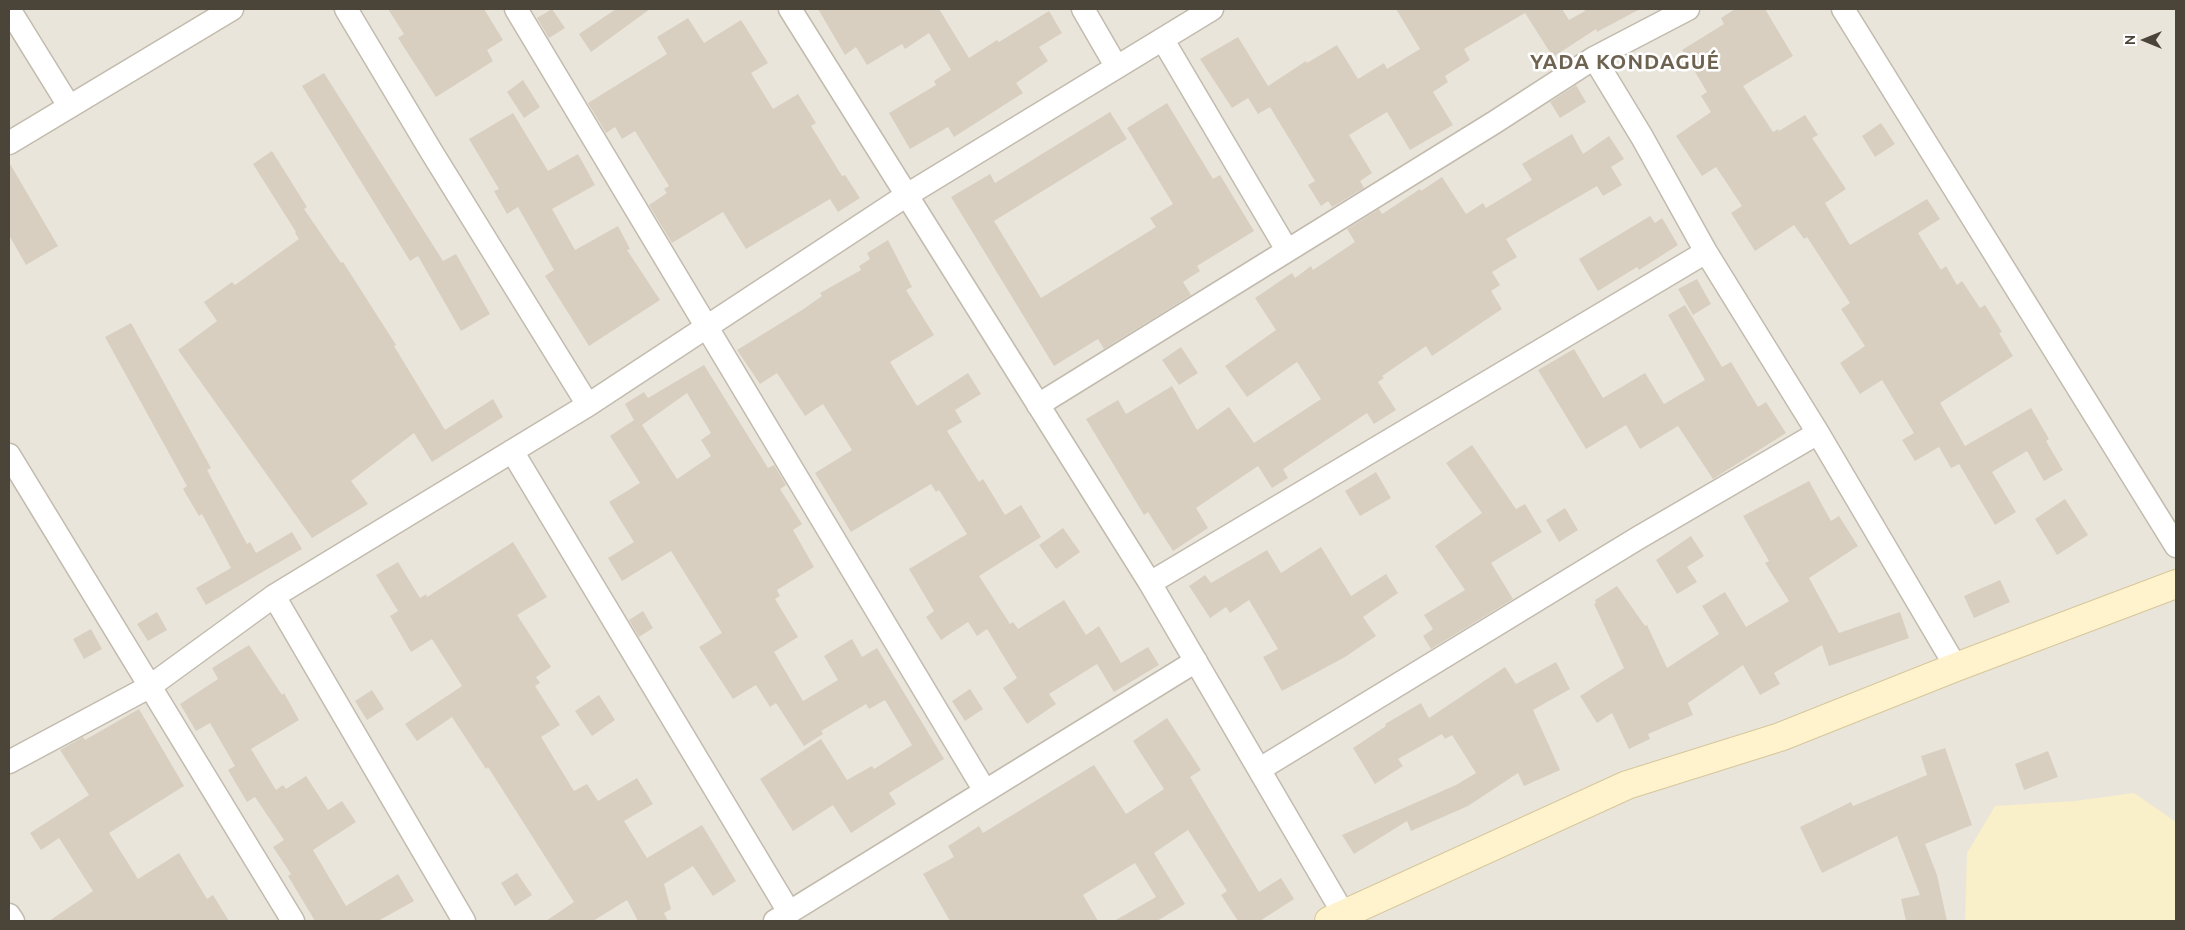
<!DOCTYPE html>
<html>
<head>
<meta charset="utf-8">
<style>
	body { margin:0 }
	#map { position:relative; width:2185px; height:930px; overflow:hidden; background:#f6f3ec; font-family:Ubuntu,sans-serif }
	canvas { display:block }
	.frame { position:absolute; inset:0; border:10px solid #4b4439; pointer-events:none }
	.north { position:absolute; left:2120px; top:15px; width:50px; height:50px; -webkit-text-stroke:4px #fff; paint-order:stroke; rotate:270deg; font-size:14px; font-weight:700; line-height:20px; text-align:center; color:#4b4439 }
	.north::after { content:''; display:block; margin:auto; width:18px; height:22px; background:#4b4439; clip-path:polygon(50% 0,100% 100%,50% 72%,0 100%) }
</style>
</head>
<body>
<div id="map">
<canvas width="2185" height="930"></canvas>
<div class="frame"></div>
<div class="north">N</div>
</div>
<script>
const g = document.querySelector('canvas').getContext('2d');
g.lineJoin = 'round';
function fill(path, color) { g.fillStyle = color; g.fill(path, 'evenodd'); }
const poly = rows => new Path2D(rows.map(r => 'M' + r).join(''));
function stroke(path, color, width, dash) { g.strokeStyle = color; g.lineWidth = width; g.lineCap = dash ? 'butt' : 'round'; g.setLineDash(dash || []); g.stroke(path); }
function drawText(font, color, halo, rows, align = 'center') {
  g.font = font + ' Ubuntu,sans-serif'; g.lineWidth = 5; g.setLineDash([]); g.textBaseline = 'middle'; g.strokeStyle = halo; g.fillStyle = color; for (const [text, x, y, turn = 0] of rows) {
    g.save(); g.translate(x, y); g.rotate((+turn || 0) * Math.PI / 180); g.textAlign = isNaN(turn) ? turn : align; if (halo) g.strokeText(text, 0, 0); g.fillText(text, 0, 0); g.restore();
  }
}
fill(poly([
	[9,9,2176,9,2176,921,9,921]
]), '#eae5da');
fill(poly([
	[2134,793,2176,822,2176,921,1965,921,1967,853,1995,806,2075,801]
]), '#f9efc9');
fill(poly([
	[388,9,484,9,503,40,487,50,493,61,436,97,398,38,404,34],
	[552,9,565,28,549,38,537,18],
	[616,9,650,9,591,52,579,34],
	[818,9,939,9,969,58,997,40,999,42,1049,11,1062,33,1039,47,1048,61,1016,83,1023,93,954,137,948,127,910,149,889,113,936,85,934,81,951,70,929,33,905,49,902,44,867,65,856,47,845,55],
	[1396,9,1562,9,1569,20,1585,11,1584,9,1640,9,1597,32,1596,29,1553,57,1525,13,1464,49,1470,60,1445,76,1448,82,1433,92,1453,125,1410,150,1387,112,1349,135,1372,173,1360,181,1364,188,1332,207,1328,201,1321,206,1308,185,1315,181,1270,107,1258,114,1248,98,1232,108,1200,59,1238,37,1268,86,1306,61,1307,63,1337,45,1358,79,1384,63,1387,69,1420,49],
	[1735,9,1765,9,1793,56,1743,86,1773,132,1778,129,1779,131,1805,115,1818,135,1812,138,1846,189,1825,203,1850,245,1927,199,1940,219,1918,233,1941,270,1946,266,1957,285,1962,281,1980,308,1985,305,2002,332,1999,333,2013,356,1940,403,1965,446,2031,408,2049,439,2046,441,2063,470,2044,481,2027,451,1992,472,2016,512,1995,525,1959,464,1951,468,1939,447,1915,461,1902,440,1914,433,1882,380,1860,394,1840,363,1865,346,1841,309,1850,303,1807,237,1804,239,1794,225,1755,251,1731,213,1742,206,1716,167,1702,176,1676,136,1711,112,1701,96,1707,92,1682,50,1724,24,1721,18],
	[688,18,704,43,741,20,768,63,751,73,773,109,798,94,816,123,811,126,842,176,845,175,860,198,838,212,830,199,746,249,723,212,672,243,649,205,667,193,664,189,669,186,635,131,622,139,615,127,606,133,588,103,667,54,657,37],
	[324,73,443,261,456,254,490,314,461,331,418,256,410,261,302,86],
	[523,80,540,107,524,118,507,92],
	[1576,85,1586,102,1560,118,1550,102],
	[1167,103,1213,179,1220,175,1254,231,1197,266,1200,271,1183,282,1191,295,1104,349,1098,339,1054,366,951,197,990,174,995,183,1110,112,1127,139,994,221,1041,298,1156,227,1150,218,1173,204,1127,128],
	[513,113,548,171,578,154,595,185,552,209,575,250,618,226,630,249,627,250,660,300,589,346,545,276,554,270,518,207,507,214,494,191,499,189,469,139],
	[1881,123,1895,144,1875,157,1862,136],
	[1572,134,1583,154,1609,136,1624,159,1611,167,1622,185,1603,196,1597,186,1506,239,1517,257,1492,272,1500,285,1491,291,1502,309,1432,356,1426,346,1382,376,1384,378,1378,382,1396,410,1374,424,1367,413,1283,469,1288,478,1272,488,1258,466,1196,508,1208,528,1173,551,1148,512,1144,515,1086,419,1118,400,1126,414,1172,386,1197,430,1229,407,1254,443,1321,399,1297,362,1247,397,1225,366,1276,330,1255,298,1292,273,1295,278,1311,266,1313,270,1355,242,1347,229,1379,209,1382,214,1420,189,1421,191,1442,177,1466,214,1483,203,1486,208,1532,180,1522,164],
	[272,151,307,207,304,209,341,263,343,262,396,345,394,346,445,430,493,399,503,417,432,462,414,433,351,481,368,504,312,538,178,350,217,321,204,302,232,282,235,285,299,239,295,233,296,232,253,164],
	[9,162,58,246,26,265,9,235],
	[1650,216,1655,223,1662,218,1678,245,1639,270,1637,267,1598,291,1579,259],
	[888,240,912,287,906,290,934,335,890,362,917,406,968,373,981,394,955,410,962,422,947,431,979,482,983,479,1005,515,1021,505,1041,537,979,576,1010,624,1013,622,1018,629,1064,600,1086,635,1099,626,1121,663,1148,647,1159,665,1114,692,1097,664,1049,694,1056,704,1027,724,1003,688,1017,678,987,629,977,636,968,622,941,640,926,617,934,611,909,569,967,534,939,490,936,492,931,484,851,532,815,473,852,450,823,404,805,416,777,373,760,384,737,350,802,310,822,296,820,293,861,270,859,266,870,259,867,253],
	[1697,279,1711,304,1693,315,1678,289],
	[1685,305,1722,367,1731,362,1758,407,1766,402,1786,433,1713,479,1678,426,1640,449,1626,425,1586,449,1538,370,1574,349,1603,398,1645,373,1664,404,1705,380,1668,315],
	[131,323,211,468,207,470,247,544,250,542,256,553,292,532,302,549,206,605,196,588,231,568,202,514,199,516,183,489,187,486,105,337],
	[1181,347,1198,373,1179,385,1162,360],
	[704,365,768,468,774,465,786,485,780,489,802,524,793,530,814,567,777,590,780,596,775,599,798,637,774,652,803,701,838,680,824,656,852,639,862,657,877,648,944,759,889,793,896,804,851,833,833,805,793,831,760,779,821,739,847,780,872,766,874,769,912,745,885,700,869,709,866,704,821,731,823,734,804,746,776,703,770,707,756,685,733,699,699,647,722,633,671,551,622,581,608,558,634,542,609,502,640,483,610,436,634,420,625,404,644,392,648,398],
	[687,393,711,433,701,440,711,456,677,479,642,425],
	[1472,445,1516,509,1525,504,1542,532,1491,563,1513,599,1431,649,1423,636,1433,629,1424,615,1465,590,1435,546,1482,513,1446,463],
	[1376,472,1391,498,1360,516,1345,491],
	[1809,481,1831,521,1839,516,1858,546,1809,578,1839,633,1900,612,1909,638,1829,666,1822,645,1774,673,1780,684,1760,695,1743,665,1688,703,1693,715,1648,734,1650,739,1629,749,1612,713,1597,723,1580,696,1624,668,1594,604,1596,603,1595,600,1617,586,1645,626,1647,625,1667,668,1719,634,1702,606,1725,592,1746,627,1789,601,1765,563,1769,561,1743,516],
	[2065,499,2088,535,2057,555,2035,519],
	[1565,508,1578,530,1559,542,1546,520],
	[1063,528,1080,552,1056,569,1039,545],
	[1691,536,1704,556,1687,567,1697,582,1677,594,1656,560],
	[513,542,547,597,517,615,551,667,536,677,540,683,535,686,560,725,541,737,574,791,587,784,598,801,637,778,653,804,624,821,647,858,702,825,736,881,713,896,693,866,664,884,671,909,664,913,668,921,638,921,627,900,593,921,546,921,574,902,488,767,486,769,452,717,417,741,405,724,462,686,432,639,411,652,390,616,398,611,376,575,398,562,420,598,426,594,427,597],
	[1321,547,1351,596,1386,574,1398,593,1363,617,1376,636,1345,657,1282,691,1263,657,1278,649,1249,600,1230,613,1226,607,1210,618,1189,586,1205,575,1211,583,1267,550,1281,573],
	[2000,580,2010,602,1974,618,1964,596],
	[643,611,653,628,639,637,629,620],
	[157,612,167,630,148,641,137,624],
	[91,629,102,649,84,659,73,639],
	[249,645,282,695,284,693,299,720,251,749,276,790,283,785,286,789,306,776,328,810,342,801,356,822,313,850,346,906,398,874,414,901,378,921,315,921,288,876,291,874,273,847,284,840,255,797,247,802,228,770,235,766,210,723,196,731,180,704,218,679,212,668],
	[1556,662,1570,689,1533,710,1560,770,1524,786,1518,773,1468,806,1411,831,1407,821,1354,854,1342,835,1456,785,1476,773,1452,735,1445,739,1442,734,1398,759,1403,766,1375,784,1353,748,1386,726,1385,724,1421,703,1429,718,1505,667,1516,684],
	[970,689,983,709,965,721,952,701],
	[372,690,384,709,367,720,355,701],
	[599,695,615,720,592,736,575,711],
	[139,709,184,786,109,833,138,879,179,853,207,899,213,895,229,921,49,921,93,891,59,838,41,850,30,833,89,795,60,750,83,737,85,740],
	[1167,718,1201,770,1190,777,1259,892,1281,878,1294,899,1260,921,1238,921,1221,895,1227,891,1188,830,1154,853,1185,904,1157,921,1114,921,1156,897,1135,863,1083,895,1098,921,950,921,923,874,954,857,948,846,979,826,983,833,1094,765,1126,814,1164,789,1133,741],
	[1945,748,1972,825,1925,844,1937,875,1947,921,1906,921,1901,899,1920,895,1897,836,1822,873,1800,827,1851,802,1853,806,1927,775,1921,756],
	[2048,751,2058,777,2024,790,2015,764],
	[517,873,532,895,515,906,501,883]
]), '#d8cfc1');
const street = poly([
	[9,9,69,106],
	[346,9,431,151,588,405],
	[516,9,985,791],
	[790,9,1150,583,1343,913],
	[1083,9,1116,66],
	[1843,9,2176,546],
	[1163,40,1287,250],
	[1594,58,1642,137,1706,252,1818,433,1956,667],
	[9,143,232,9],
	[1038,405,1495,122,1594,58,1688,9],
	[512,451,789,912],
	[9,455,293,921],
	[1150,583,1706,252],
	[274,596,464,921],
	[9,762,149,687,274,596,588,405,907,195,1212,9],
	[1260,769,1638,538,1818,433],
	[9,915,13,921],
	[775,921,1196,661]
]);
const secondary = poly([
	[1329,921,1627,785,1780,737,1956,667,2176,584]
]);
stroke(street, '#c2bbae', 25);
stroke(secondary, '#d6c79b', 30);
stroke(street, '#fff', 22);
stroke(secondary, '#fff3cd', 28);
g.letterSpacing = '1px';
drawText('bold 21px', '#6e6250', '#fff', [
	["YADA KONDAGUÉ",1625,62]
]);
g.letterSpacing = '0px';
</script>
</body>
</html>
